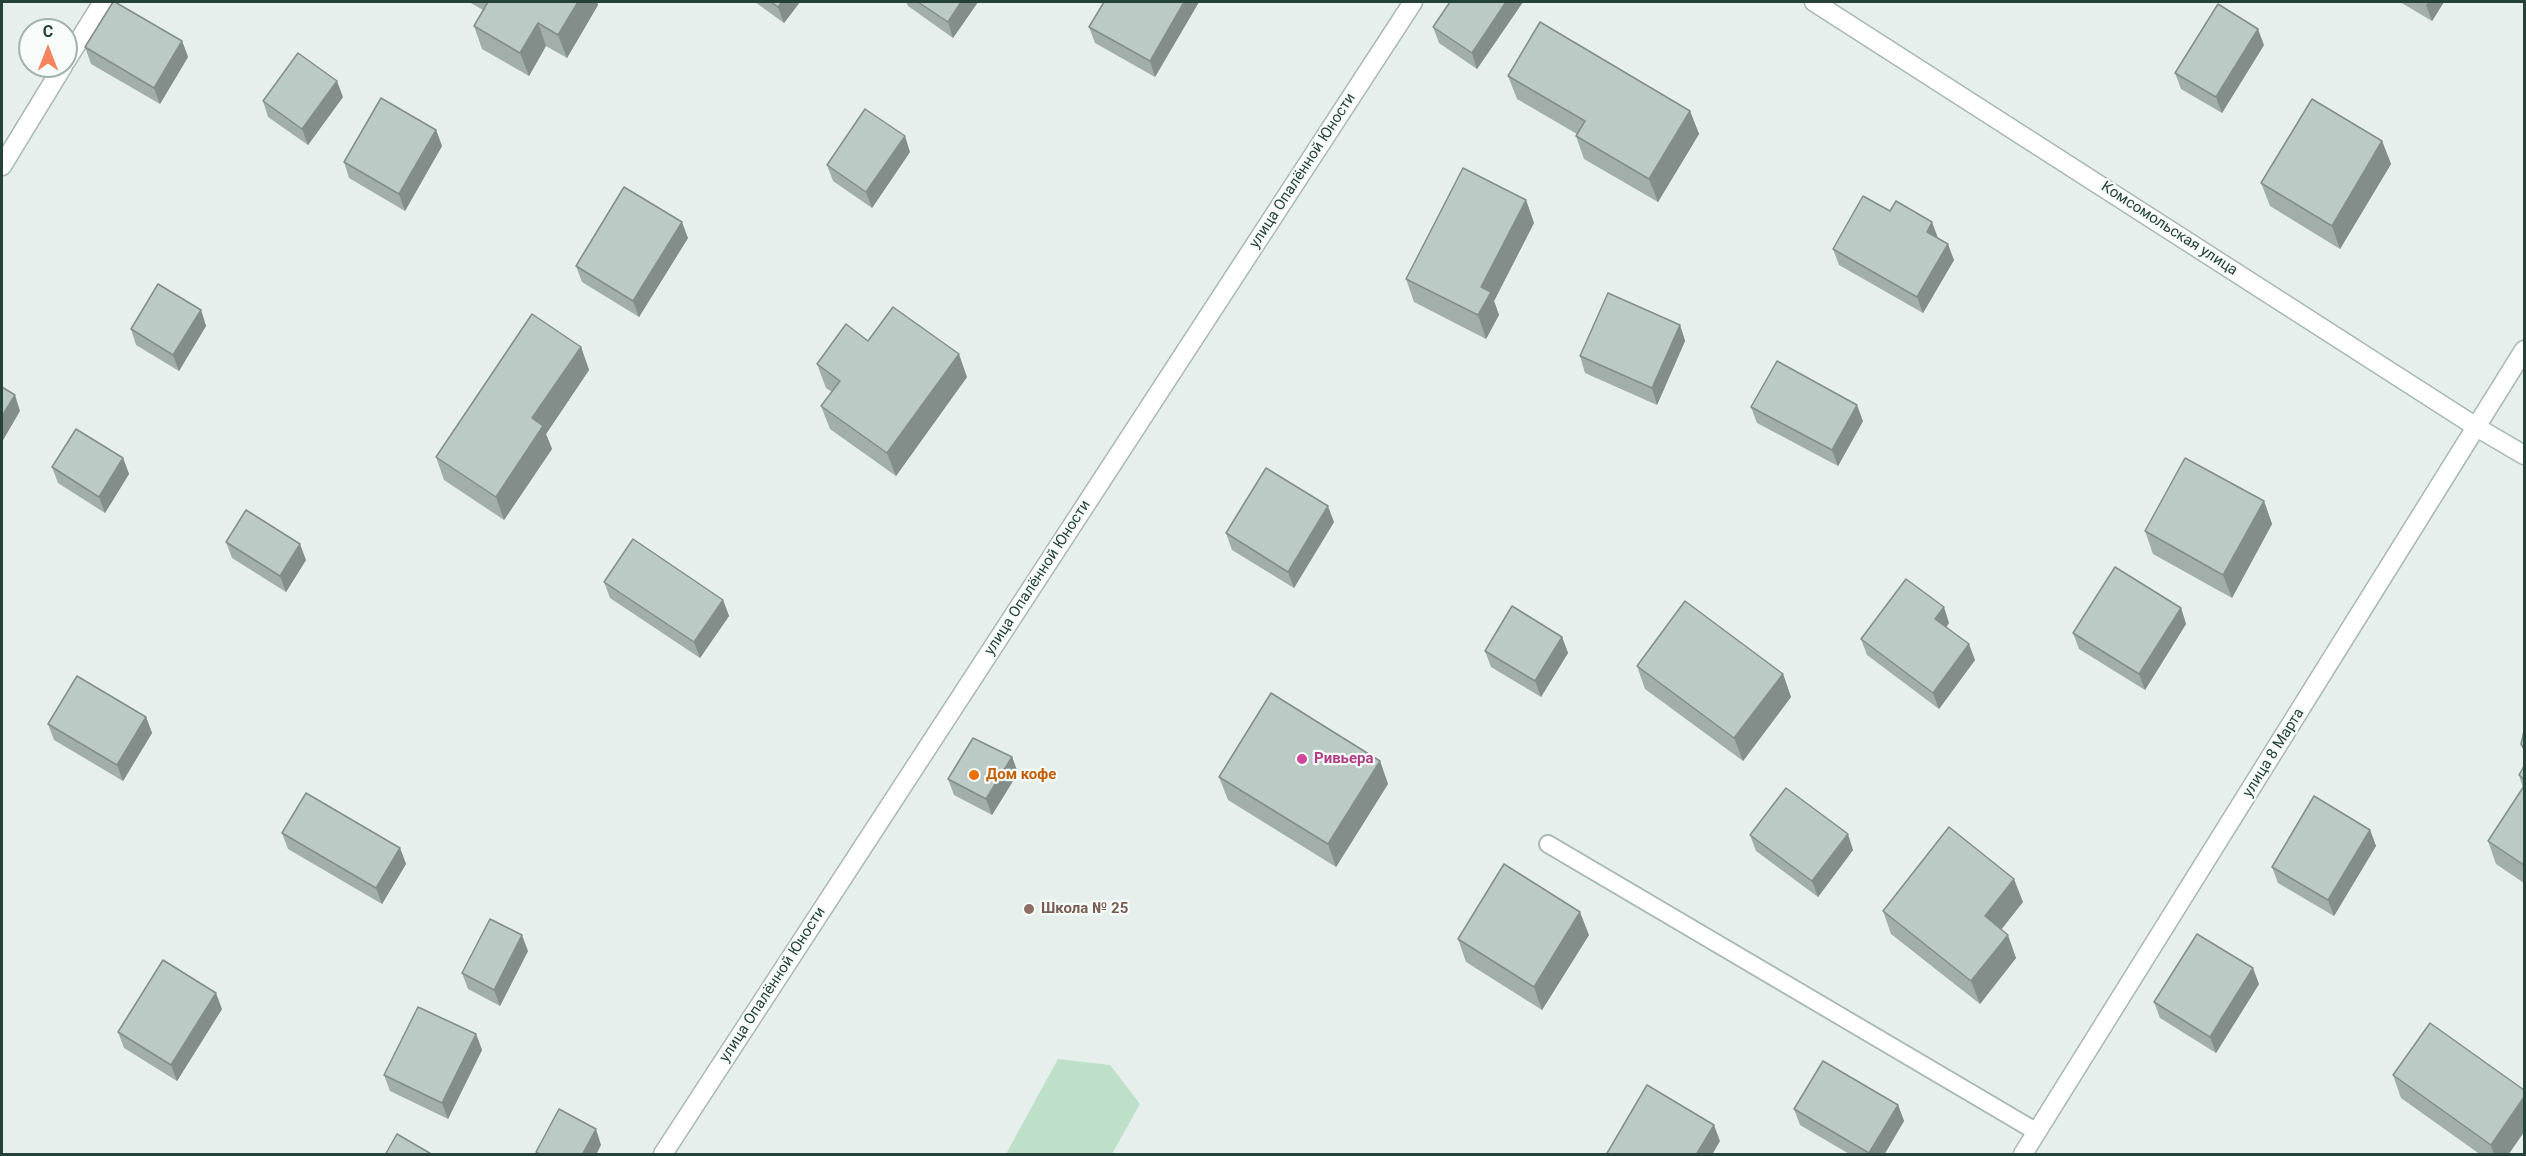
<!DOCTYPE html>
<html>
<head>
<meta charset="utf-8">
<style>
	body { margin:0 }
	#map { position:relative; width:2526px; height:1156px; overflow:hidden; background:#e6efeb; font-family:Roboto,sans-serif }
	canvas { display:block }
	.frame { position:absolute; inset:0; border:3px solid #24423a; pointer-events:none }
	.north { position:absolute; left:18px; top:18px; width:60px; height:60px; box-sizing:border-box; background:#f7fbf9; border:2px solid #a3b1ad; border-radius:50%; rotate:0deg; font-size:16px; font-weight:700; line-height:24px; text-align:center; color:#24423a }
	.north::after { content:''; display:block; margin:auto; width:21px; height:27px; background:#f4845f; clip-path:polygon(50% 0,100% 100%,50% 72%,0 100%) }
</style>
</head>
<body>
<div id="map">
<canvas width="2526" height="1156"></canvas>
<div class="frame"></div>
<div class="north">С</div>
</div>
<script>
const g = document.querySelector('canvas').getContext('2d');
g.lineJoin = 'round';
function fill(path, color) { g.fillStyle = color; g.fill(path, 'evenodd'); }
const poly = rows => new Path2D(rows.map(r => 'M' + r).join(''));
function stroke(path, color, width, dash) { g.strokeStyle = color; g.lineWidth = width; g.lineCap = dash ? 'butt' : 'round'; g.setLineDash(dash || []); g.stroke(path); }
function drawText(font, color, halo, rows, align = 'center') {
  g.font = font + ' Roboto,sans-serif'; g.lineWidth = 4.5; g.setLineDash([]); g.textBaseline = 'middle'; g.strokeStyle = halo; g.fillStyle = color; for (const [text, x, y, turn = 0] of rows) {
    g.save(); g.translate(x, y); g.rotate((+turn || 0) * Math.PI / 180); g.textAlign = isNaN(turn) ? turn : align; if (halo) g.strokeText(text, 0, 0); g.fillText(text, 0, 0); g.restore();
  }
}
fill(poly([
	[1058,1059,1110,1065,1140,1104,1112,1154,1006,1154]
]), '#bfe0c8');
const lane = poly([
	[1548,844,2037,1132]
]);
const street = poly([
	[1814,2,2478,428,2524,455],
	[66,61,103,2],
	[2,166,63,66],
	[663,1154,1413,2],
	[2023,1154,2524,350]
]);
stroke(lane, '#a8b8b2', 20);
stroke(street, '#a8b8b2', 21);
stroke(lane, '#fff', 16);
stroke(street, '#fff', 18);
fill(poly([
	[469,2,597,2,598,5,567,58,546,46,529,76,482,49,474,26,483,10],
	[755,2,800,2,784,23],
	[906,2,978,2,953,38,908,6],
	[1104,2,1199,2,1155,77,1095,43,1089,27],
	[1523,2,1477,69,1439,43,1433,27],
	[2400,2,2444,2,2432,21],
	[182,41,188,57,160,104,91,64,85,47],
	[2264,45,2222,113,2181,89,2175,73],
	[1508,76,1690,111,1699,134,1658,202,1584,159,1576,136,1577,134,1517,99],
	[343,97,308,145,268,117,263,101],
	[436,130,442,146,405,211,349,178,344,162],
	[2382,141,2391,164,2340,249,2270,206,2261,183],
	[910,152,872,208,833,181,827,165],
	[1526,200,1534,223,1494,301,1499,315,1486,339,1414,302,1406,279],
	[688,238,639,317,582,282,576,266],
	[1938,238,1954,260,1923,313,1839,265,1833,249],
	[201,310,206,326,179,371,136,345,131,329],
	[1680,325,1685,341,1657,405,1585,373,1580,356],
	[868,341,967,377,896,476,830,429,821,406,832,392,826,388,817,364],
	[581,347,589,370,546,434,552,449,504,520,444,480,436,457],
	[1751,407,1863,421,1838,466,1757,423],
	[123,458,129,474,105,513,58,483,52,467],
	[2264,501,2272,524,2232,598,2153,554,2145,531],
	[1334,522,1294,588,1232,550,1226,533],
	[226,542,306,560,286,592,232,558],
	[604,582,723,600,729,616,700,658,610,598],
	[2181,608,2186,624,2145,690,2079,649,2073,633],
	[1949,623,1946,627,1975,660,1939,709,1867,655,1861,639],
	[1562,637,1568,653,1541,697,1491,667,1485,651],
	[1637,666,1783,674,1791,697,1743,761,1645,689],
	[146,717,152,733,123,781,54,740,48,724],
	[1012,757,1018,773,992,815,954,795,948,779],
	[1380,761,1388,784,1336,867,1228,800,1219,777],
	[2524,766,2524,883,2496,864,2488,841,2523,788,2519,775],
	[2370,830,2376,846,2334,916,2278,883,2272,867],
	[282,833,400,848,406,864,382,904,288,849],
	[1750,835,1853,850,1818,897,1756,851],
	[2023,902,2001,929,2016,958,1980,1004,1891,934,1883,911],
	[1589,935,1542,1010,1466,962,1458,939],
	[528,951,500,1006,468,989,462,973],
	[2259,984,2216,1053,2160,1018,2154,1002],
	[222,1009,177,1081,124,1048,118,1032],
	[476,1034,482,1050,448,1119,390,1091,384,1075],
	[2393,1075,2524,1090,2524,1132,2508,1155,2481,1155,2401,1098],
	[1898,1105,1904,1121,1884,1155,1851,1155,1800,1125,1794,1109]
]), '#a1aea9');
fill(poly([
	[578,2,597,2,598,5,567,58,558,35],
	[782,2,800,2,784,23,778,7],
	[961,2,978,2,953,38,948,22],
	[1184,2,1199,2,1155,77,1150,61],
	[1506,2,1523,2,1477,69,1472,53],
	[2428,2,2444,2,2432,21,2426,5],
	[538,23,546,46,529,76,520,53],
	[2258,29,2264,45,2222,113,2216,97],
	[182,41,188,57,160,104,154,88],
	[337,81,343,97,308,145,302,129],
	[1690,111,1699,134,1658,202,1649,179],
	[436,130,442,146,405,211,399,194],
	[905,136,910,152,872,208,866,192],
	[2382,141,2391,164,2340,249,2332,226],
	[1526,200,1534,223,1494,301,1499,315,1486,339,1478,315,1481,287],
	[682,222,688,238,639,317,633,301],
	[1932,222,1938,238,1932,248,1927,232],
	[1948,244,1954,260,1923,313,1917,297],
	[201,310,206,326,179,371,173,355],
	[1680,325,1685,341,1657,405,1652,388],
	[581,347,589,370,546,434,552,449,504,520,496,497,532,418],
	[959,354,967,377,896,476,887,453],
	[15,395,20,411,2,442,2,416],
	[1857,405,1863,421,1838,466,1832,450],
	[123,458,129,474,105,513,99,497],
	[2264,501,2272,524,2232,598,2223,575],
	[1328,506,1334,522,1294,588,1288,572],
	[300,544,306,560,286,592,280,576],
	[723,600,729,616,700,658,694,642],
	[1944,607,1949,623,1941,635,1935,619],
	[2181,608,2186,624,2145,690,2139,674],
	[1562,637,1568,653,1541,697,1535,681],
	[1969,644,1975,660,1939,709,1933,693],
	[1783,674,1791,697,1743,761,1734,738],
	[146,717,152,733,123,781,117,765],
	[1012,757,1018,773,992,815,986,799],
	[1380,761,1388,784,1336,867,1328,844],
	[2370,830,2376,846,2334,916,2328,900],
	[1848,834,1853,850,1818,897,1812,881],
	[400,848,406,864,382,904,376,888],
	[2014,879,2023,902,1993,940,1985,916],
	[1580,912,1589,935,1542,1010,1534,987],
	[522,935,528,951,500,1006,494,990],
	[2008,935,2016,958,1980,1004,1971,981],
	[2253,968,2259,984,2216,1053,2210,1037],
	[216,993,222,1009,177,1081,171,1065],
	[476,1034,482,1050,448,1119,442,1103],
	[2524,1097,2524,1132,2508,1155,2494,1155,2491,1145],
	[1898,1105,1904,1121,1884,1155,1870,1155,1869,1153],
	[1714,1125,1720,1141,1712,1155,1696,1155],
	[596,1129,601,1145,596,1155,582,1155]
]), '#838d89');
const building = poly([
	[113,2,115,2,182,41,154,88,85,47,113,2],
	[488,2,578,2,558,35,538,23,520,53,474,26,488,2],
	[771,2,782,2,778,7,771,2],
	[918,2,961,2,948,22,918,2],
	[1104,2,1184,2,1150,61,1089,27,1104,2],
	[1450,2,1506,2,1472,53,1433,27,1450,2],
	[2218,4,2258,29,2216,97,2175,73,2218,4],
	[1540,22,1690,111,1649,179,1576,136,1585,121,1508,76,1540,22],
	[298,53,337,81,302,129,263,101,298,53],
	[381,98,436,130,399,194,344,162,381,98],
	[2312,99,2382,141,2332,226,2261,183,2312,99],
	[865,109,905,136,866,192,827,165,865,109],
	[1463,168,1526,200,1481,287,1491,292,1478,315,1406,279,1463,168],
	[624,187,682,222,633,301,576,266,624,187],
	[1863,196,1890,211,1896,201,1932,222,1927,232,1948,244,1917,297,1833,249,1863,196],
	[158,284,201,310,173,355,131,329,158,284],
	[1608,293,1680,325,1652,388,1580,356,1608,293],
	[893,307,959,354,887,453,821,406,840,381,817,364,846,324,868,341,893,307],
	[532,314,581,347,532,418,543,426,496,497,436,457,532,314],
	[1777,361,1857,405,1832,450,1751,407,1777,361],
	[2,387,15,395,2,416,2,387],
	[76,429,123,458,99,497,52,467,76,429],
	[2185,458,2264,501,2223,575,2145,531,2185,458],
	[1266,468,1328,506,1288,572,1226,533,1266,468],
	[246,510,300,544,280,576,226,542,246,510],
	[633,539,723,600,694,642,604,582,633,539],
	[2115,567,2181,608,2139,674,2073,633,2115,567],
	[1906,579,1944,607,1935,619,1969,644,1933,693,1861,639,1906,579],
	[1685,601,1783,674,1734,738,1637,666,1685,601],
	[1512,606,1562,637,1535,681,1485,651,1512,606],
	[77,676,146,717,117,765,48,724,77,676],
	[1271,693,1380,761,1328,844,1219,777,1271,693],
	[2524,731,2524,749,2521,744,2524,731],
	[973,738,1012,757,986,799,948,779,973,738],
	[2524,766,2524,779,2519,775,2524,766],
	[2524,786,2524,865,2488,841,2524,786],
	[1786,788,1848,834,1812,881,1750,835,1786,788],
	[306,793,400,848,376,888,282,833,306,793],
	[2314,796,2370,830,2328,900,2272,867,2314,796],
	[1949,827,2014,879,1985,916,2008,935,1971,981,1883,911,1949,827],
	[1504,864,1580,912,1534,987,1458,939,1504,864],
	[490,919,522,935,494,990,462,973,490,919],
	[2197,934,2253,968,2210,1037,2154,1002,2197,934],
	[163,960,216,993,171,1065,118,1032,163,960],
	[418,1007,476,1034,442,1103,384,1075,418,1007],
	[2430,1023,2524,1090,2524,1097,2491,1145,2393,1075,2430,1023],
	[1823,1061,1898,1105,1869,1153,1794,1109,1823,1061],
	[1647,1085,1714,1125,1696,1155,1606,1155,1647,1085],
	[559,1109,596,1129,582,1155,541,1155,536,1152,559,1109],
	[397,1134,433,1155,385,1155,397,1134]
]);
fill(building, '#bbcac4');
stroke(building, '#838d89', 1.5);
for (const [x, y, r, color] of [
	[1302,759,6,"#d1479c"],
	[974,775,6,"#e8710a"],
	[1029,909,6,"#8d6e63"]
]) { const dot = new Path2D(); dot.arc(x, y, r, 0, 2 * Math.PI); g.fillStyle = color; g.fill(dot); stroke(dot, '#f7fbf9', 2); }
drawText('15px', '#24423a', '#f7fbf9', [
	["улица Опалённой Юности",1303,171,-57],
	["Комсомольская улица",2169,229,33],
	["улица Опалённой Юности",1038,578,-57],
	["улица 8 Марта",2274,753,-58],
	["улица Опалённой Юности",773,985,-57]
]);
drawText('bold 15px', '#b23c85', '#f7fbf9', [
	["Ривьера",1314,759]
], 'left');
drawText('bold 15px', '#c56008', '#f7fbf9', [
	["Дом кофе",986,775]
], 'left');
drawText('bold 15px', '#785e54', '#f7fbf9', [
	["Школа № 25",1041,909]
], 'left');
</script>
</body>
</html>
